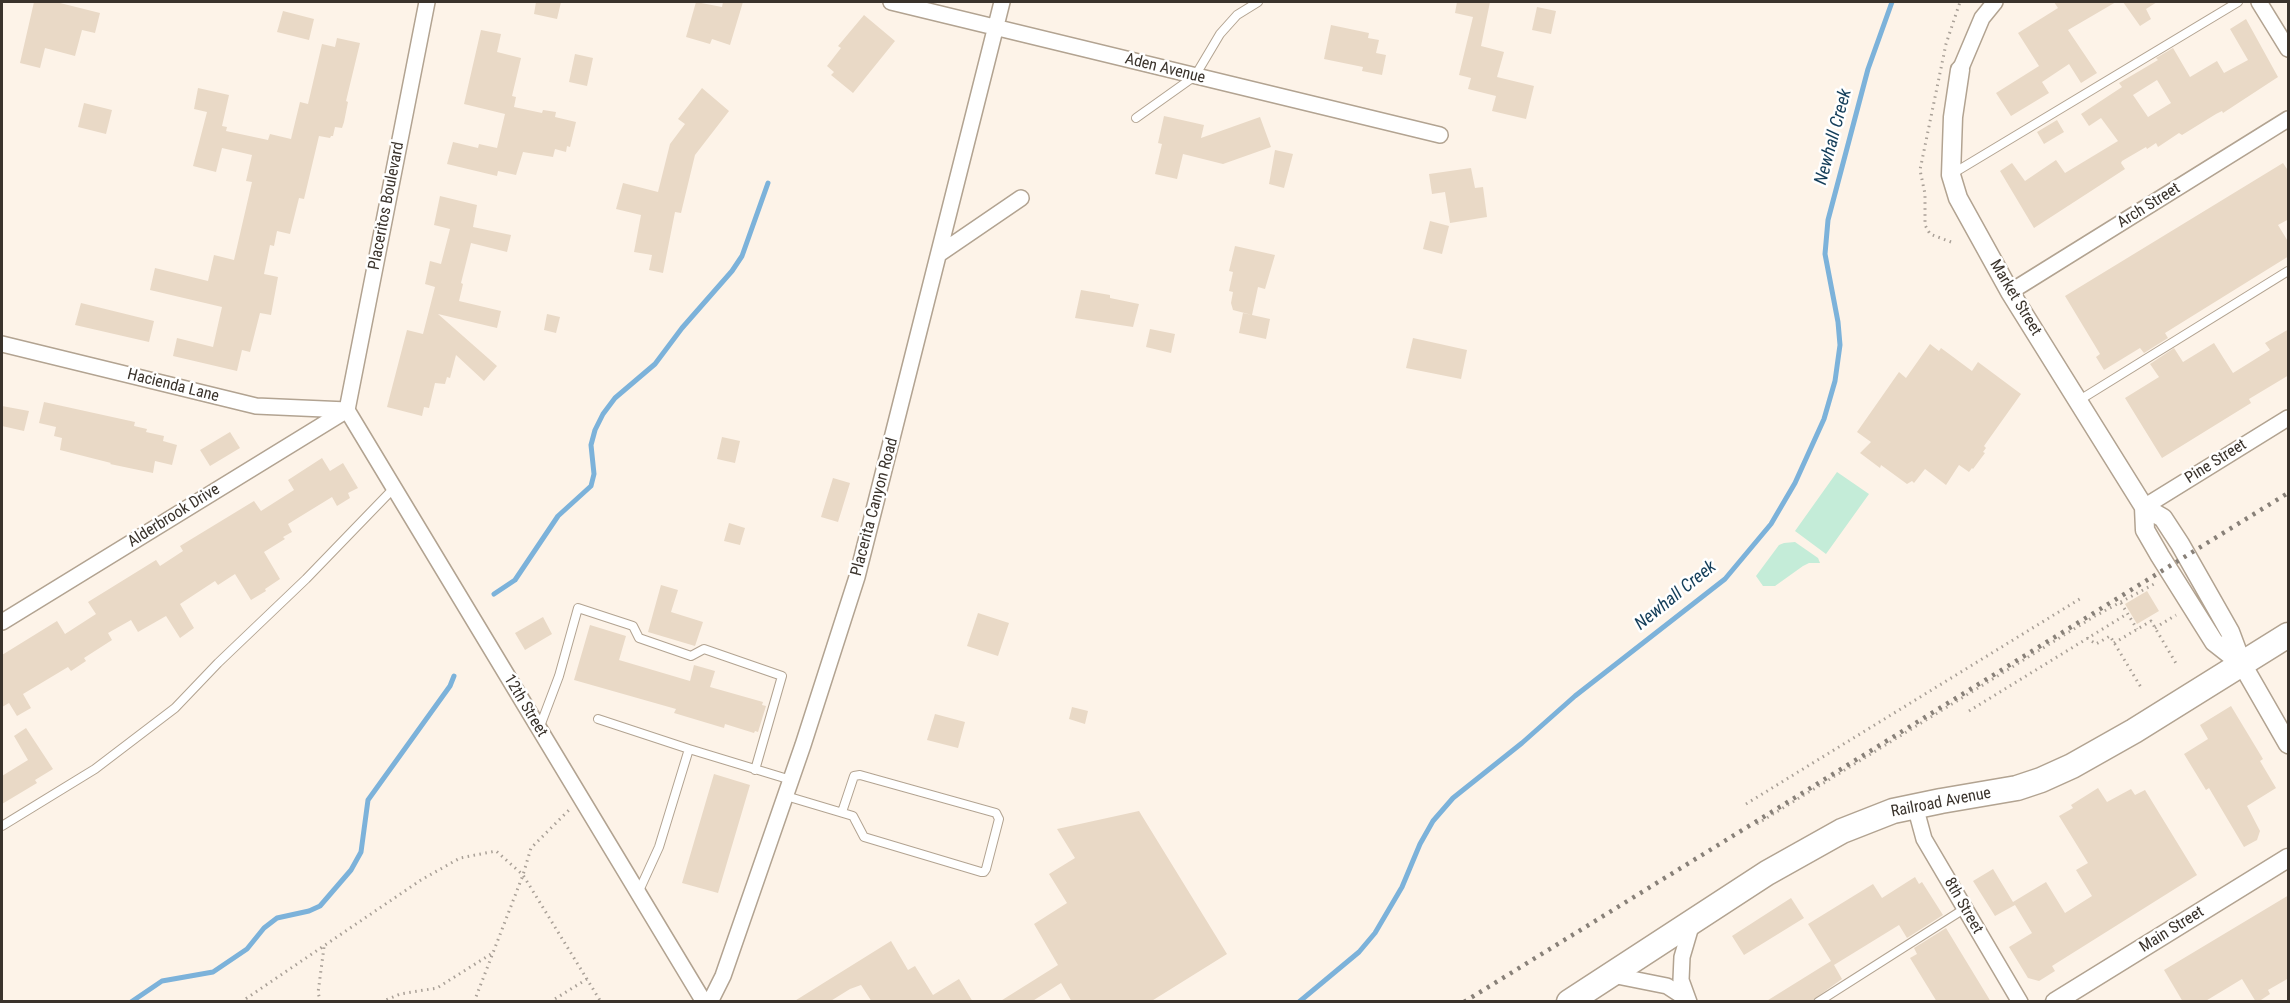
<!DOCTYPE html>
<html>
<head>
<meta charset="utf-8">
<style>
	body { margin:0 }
	#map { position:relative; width:2290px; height:1003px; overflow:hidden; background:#fdf3e8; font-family:"Roboto Condensed",sans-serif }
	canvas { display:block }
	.frame { position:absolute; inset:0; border:3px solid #3a332c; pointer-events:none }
</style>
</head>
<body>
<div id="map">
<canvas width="2290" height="1003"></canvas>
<div class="frame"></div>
</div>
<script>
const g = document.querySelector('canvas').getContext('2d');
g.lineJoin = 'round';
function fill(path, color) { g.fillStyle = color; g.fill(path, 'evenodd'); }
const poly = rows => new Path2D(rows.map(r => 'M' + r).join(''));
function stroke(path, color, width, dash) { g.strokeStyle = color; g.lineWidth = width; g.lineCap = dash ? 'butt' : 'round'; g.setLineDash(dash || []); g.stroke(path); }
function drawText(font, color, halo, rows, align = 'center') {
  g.font = font + ' "Roboto Condensed",sans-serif'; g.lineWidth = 5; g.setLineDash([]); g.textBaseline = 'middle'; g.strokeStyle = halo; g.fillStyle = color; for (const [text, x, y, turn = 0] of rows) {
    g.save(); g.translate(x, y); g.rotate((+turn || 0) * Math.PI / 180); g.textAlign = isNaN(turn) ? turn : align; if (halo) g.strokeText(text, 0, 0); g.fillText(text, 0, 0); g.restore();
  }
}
fill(poly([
	[1837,472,1869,494,1826,554,1795,531],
	[1784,543,1795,542,1818,558,1820,563,1809,563,1803,566,1775,586,1763,586,1756,576,1779,545]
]), '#c4ecd8');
stroke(poly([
	[494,594,515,580,558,516,591,486,594,474,591,445,595,430,603,414,615,398,655,364,682,328,732,271,742,256,768,183],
	[131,1002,162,981,213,972,247,949,264,928,277,918,309,911,320,906,351,870,361,852,368,800,450,686,454,676],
	[1299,1002,1359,952,1375,933,1402,887,1420,844,1433,821,1453,798,1522,743,1575,696,1725,579,1771,524,1795,483,1824,419,1835,381,1840,345,1838,322,1825,254,1828,220,1868,69,1892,2]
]), '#7cb2da', 5);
fill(poly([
	[34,2,56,2,100,13,95,33,82,30,75,56,45,48,40,68,20,63],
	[536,2,561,2,557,19,534,14],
	[696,2,722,7,723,2,743,2,730,45,712,39,710,44,686,37],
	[1457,2,1490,2,1481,46,1504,52,1497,77,1534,86,1526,119,1492,111,1496,96,1468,89,1471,78,1459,75,1473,17,1455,13],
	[2054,2,2116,2,2068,30,2097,73,2081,83,2069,64,2042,82,2049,93,2011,116,1996,93,2039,66,2018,33,2058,8],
	[2123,2,2157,2,2146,9,2151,19,2140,26],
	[1537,7,1556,11,1551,34,1532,30],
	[283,11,314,19,309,40,277,32],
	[864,15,895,41,853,93,831,75,834,72,827,66,841,48,838,46],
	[2246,19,2278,77,2223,113,2222,111,2216,114,2182,135,2179,133,2158,147,2156,143,2147,149,2146,147,2122,161,2121,163,2125,169,2034,228,2000,171,2012,163,2025,181,2056,160,2065,173,2118,141,2101,118,2089,126,2081,114,2122,87,2119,83,2158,60,2156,58,2173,48,2190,77,2217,61,2224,73,2248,60,2230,29],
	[2157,80,2171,103,2148,117,2133,95],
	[1331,25,1369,33,1368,38,1379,40,1376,53,1386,55,1382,75,1362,71,1363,67,1324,59],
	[481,30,501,34,497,52,521,58,512,96,516,97,514,107,542,113,543,110,556,112,555,117,576,122,570,147,567,146,566,152,555,149,553,157,523,152,516,175,498,171,497,176,447,164,453,142,478,148,479,144,497,148,505,114,464,104],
	[337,38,360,43,346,101,348,102,344,122,342,128,335,127,333,136,331,136,330,138,319,136,304,199,299,198,290,234,277,231,274,246,270,245,264,274,278,277,271,315,260,313,250,352,242,350,237,371,173,356,177,338,213,347,222,307,150,290,155,268,208,281,214,255,234,260,252,182,246,181,252,155,222,148,216,172,193,166,207,112,194,109,198,88,229,95,222,126,227,127,226,131,268,140,270,134,291,139,300,102,308,104,322,44,335,47],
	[575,54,593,58,587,86,569,82],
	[702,88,729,111,695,155,681,213,675,212,663,273,649,270,652,255,634,252,641,215,616,209,623,183,658,192,670,144,685,124,678,119],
	[84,103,112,110,106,134,78,127],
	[1164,116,1204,125,1201,138,1260,117,1271,147,1223,164,1183,154,1177,179,1155,174,1162,144,1158,143],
	[2057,120,2064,132,2044,144,2037,132],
	[1275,150,1293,154,1284,188,1269,184],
	[2283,163,2289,172,2289,219,2278,225,2289,243,2289,256,2165,333,2168,338,2144,353,2140,348,2104,370,2096,357,2100,354,2065,296],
	[1471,168,1475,188,1483,187,1487,217,1450,223,1445,192,1432,194,1429,174],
	[440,196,477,205,473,227,511,235,507,252,471,243,461,283,463,284,459,301,501,311,497,328,438,314,497,366,484,381,456,355,450,378,447,377,445,384,435,383,429,408,424,407,422,416,387,407,407,330,423,334,435,287,425,284,430,261,441,264,450,229,434,225],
	[1430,221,1449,226,1442,254,1423,249],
	[1235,246,1275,255,1265,289,1258,287,1252,315,1233,310,1231,303,1233,292,1229,291,1233,272,1229,271],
	[1081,290,1110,295,1110,298,1139,304,1133,327,1075,318],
	[81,303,154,321,149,342,75,325],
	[1243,313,1270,319,1266,339,1239,333],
	[547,314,560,317,556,333,544,330],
	[1150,329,1175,334,1171,353,1146,347],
	[2289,329,2289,375,2249,399,2251,403,2162,458,2125,398,2159,377,2150,364,2174,348,2183,362,2214,343,2233,373,2270,350,2265,343],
	[1413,338,1467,350,1461,379,1406,368],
	[1930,344,1939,351,1941,348,1972,371,1978,362,2021,394,1984,446,1986,448,1983,452,1985,453,1973,469,1972,468,1969,472,1959,465,1946,485,1925,469,1914,483,1912,481,1907,484,1881,465,1880,468,1860,453,1871,442,1857,432,1899,372,1906,378],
	[44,402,135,422,134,426,147,429,146,432,164,436,163,441,177,445,172,465,155,461,153,473,110,464,111,463,60,450,62,438,54,436,56,427,39,423],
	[2,406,29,411,24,431,2,426],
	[230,432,240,448,210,466,200,450],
	[722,437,740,441,735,463,717,459],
	[322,458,330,471,343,463,358,488,348,493,350,498,337,506,332,497,288,524,292,532,283,537,285,539,264,552,280,579,265,589,266,591,251,600,235,574,218,585,215,581,180,604,194,628,180,638,166,616,138,632,131,620,108,633,112,640,84,658,86,661,71,671,68,667,23,694,31,708,17,716,9,703,2,707,2,655,57,621,65,634,96,614,88,602,156,560,160,566,183,551,180,546,254,501,261,511,294,490,288,480],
	[833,478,850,483,838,522,821,517],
	[729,523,745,528,740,545,724,541],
	[661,585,678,590,671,612,703,622,695,646,648,632],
	[2147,591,2159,611,2137,624,2125,604],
	[978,613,1009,623,998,656,967,646],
	[543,617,552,634,525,650,515,633],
	[590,625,626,636,619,660,690,681,694,665,715,671,710,687,763,702,762,705,766,706,758,732,755,731,754,733,725,724,724,728,674,713,676,709,574,680],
	[2231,706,2263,759,2260,761,2276,788,2247,806,2260,831,2257,840,2244,847,2209,788,2206,790,2184,754,2208,739,2200,725],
	[1072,707,1088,711,1085,724,1069,719],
	[935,714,965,722,958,748,927,740],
	[26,728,53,769,35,780,37,783,2,804,2,776,28,760,14,736],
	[714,774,750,785,718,893,682,883],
	[2098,788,2107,802,2131,789,2135,795,2145,790,2197,875,2052,966,2055,971,2039,981,2028,978,2009,947,2032,933,2015,905,1995,916,1973,881,1993,869,2013,902,2046,882,2065,913,2092,896,2076,870,2088,863,2059,816,2073,808,2071,805],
	[1139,811,1227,954,1150,1002,1072,1002,1061,983,1031,1002,999,1002,1058,965,1034,924,1067,903,1049,874,1075,858,1057,829],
	[1915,877,1919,884,1922,882,1943,915,1907,938,1899,925,1834,965,1842,979,1810,1002,1765,1002,1831,961,1808,924,1873,884,1882,898],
	[2289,895,2289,978,2268,990,2270,994,2258,1002,2256,1002,2242,979,2204,1002,2183,1002,2164,970],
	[1791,898,1804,918,1744,955,1732,936],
	[1946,928,1991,1002,1937,1002,1910,958,1917,954,1914,948],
	[891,941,908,970,915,966,933,995,959,979,973,1002,872,1002,861,985,850,989,829,1002,793,1002]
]), '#e9d9c6');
const service = poly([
	[1136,118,1195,76,1220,34,1237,15,1258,2],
	[1952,174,2238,2],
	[2078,401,2288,271],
	[598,719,689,749,659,847,638,893],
	[539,729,559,676,578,608,633,626,639,638,691,656,704,649,782,676,755,770],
	[689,749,791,780],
	[786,796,853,816,864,837,981,872,984,872,986,869,999,819,996,813,860,775,854,776,842,812],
	[2,826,95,769,175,708,218,663,306,579,394,488],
	[1818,1002,1964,909]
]);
const minor = poly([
	[891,2,1440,135],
	[2259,2,2288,49],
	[1960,70,1982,18,1995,2],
	[939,254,1021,198],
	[2010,292,2288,119],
	[2,344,256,406,347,410],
	[347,410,704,1002],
	[347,410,427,2],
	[2144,507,2288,418],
	[2,622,347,410],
	[1915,806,1924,839,2020,1002],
	[1612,975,1667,986,1687,999],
	[710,1002,723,976,803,745,857,577,1002,2],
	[1689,1002,1681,980,1682,957,1692,923]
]);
const tertiary = poly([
	[1960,70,1953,117,1951,175,1958,198,2010,292,2144,507,2145,530,2160,556,2214,642,2242,664],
	[2144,507,2163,518,2180,544,2230,632,2242,664,2288,744],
	[2055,1002,2288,858]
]);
const primary = poly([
	[1569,1002,1767,873,1842,831,1893,811,1941,801,2017,788,2041,780,2072,766,2134,731,2288,635]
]);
stroke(service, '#b2a391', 10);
stroke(minor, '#b2a391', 18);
stroke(tertiary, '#b2a391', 21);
stroke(primary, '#b2a391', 27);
stroke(poly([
	[1951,242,1930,234,1925,225,1925,194,1920,170,1946,44,1960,2],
	[2121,603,2137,629],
	[2155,628,2176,615],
	[2087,638,2096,644,2110,636,2142,689],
	[2114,643,2151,621,2177,665],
	[1969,711,2127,614],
	[1746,804,2083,597],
	[1757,824,2095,616,2156,583],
	[241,1002,421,880,460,858,496,851,523,875,601,1002],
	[321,1002,318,993,324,947],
	[381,1002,400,994,437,988,491,954],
	[474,1002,523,875,531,848,571,808],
	[550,1002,587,979]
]), '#a9a097', 3, [1.5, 4.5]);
stroke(service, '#fff', 8);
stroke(minor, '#fff', 15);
stroke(tertiary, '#fff', 18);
stroke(primary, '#fff', 24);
stroke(poly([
	[1464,1002,2288,493]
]), '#888078', 4.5, [3, 6]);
drawText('16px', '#3a332c', '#fff', [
	["Aden Avenue",1165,69,14],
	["Placeritos Boulevard",387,206,-79],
	["Arch Street",2149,206,-32],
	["Market Street",2015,298,59],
	["Hacienda Lane",173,386,14],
	["Pine Street",2216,462,-32],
	["Placerita Canyon Road",875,507,-75],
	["Alderbrook Drive",174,516,-32],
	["12th Street",525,706,59],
	["Railroad Avenue",1941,803,-11],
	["8th Street",1963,906,60],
	["Main Street",2172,930,-32]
]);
drawText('italic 18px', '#133d59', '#fff', [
	["Newhall Creek",1834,137,-75],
	["Newhall Creek",1676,596,-39]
]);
</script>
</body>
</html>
